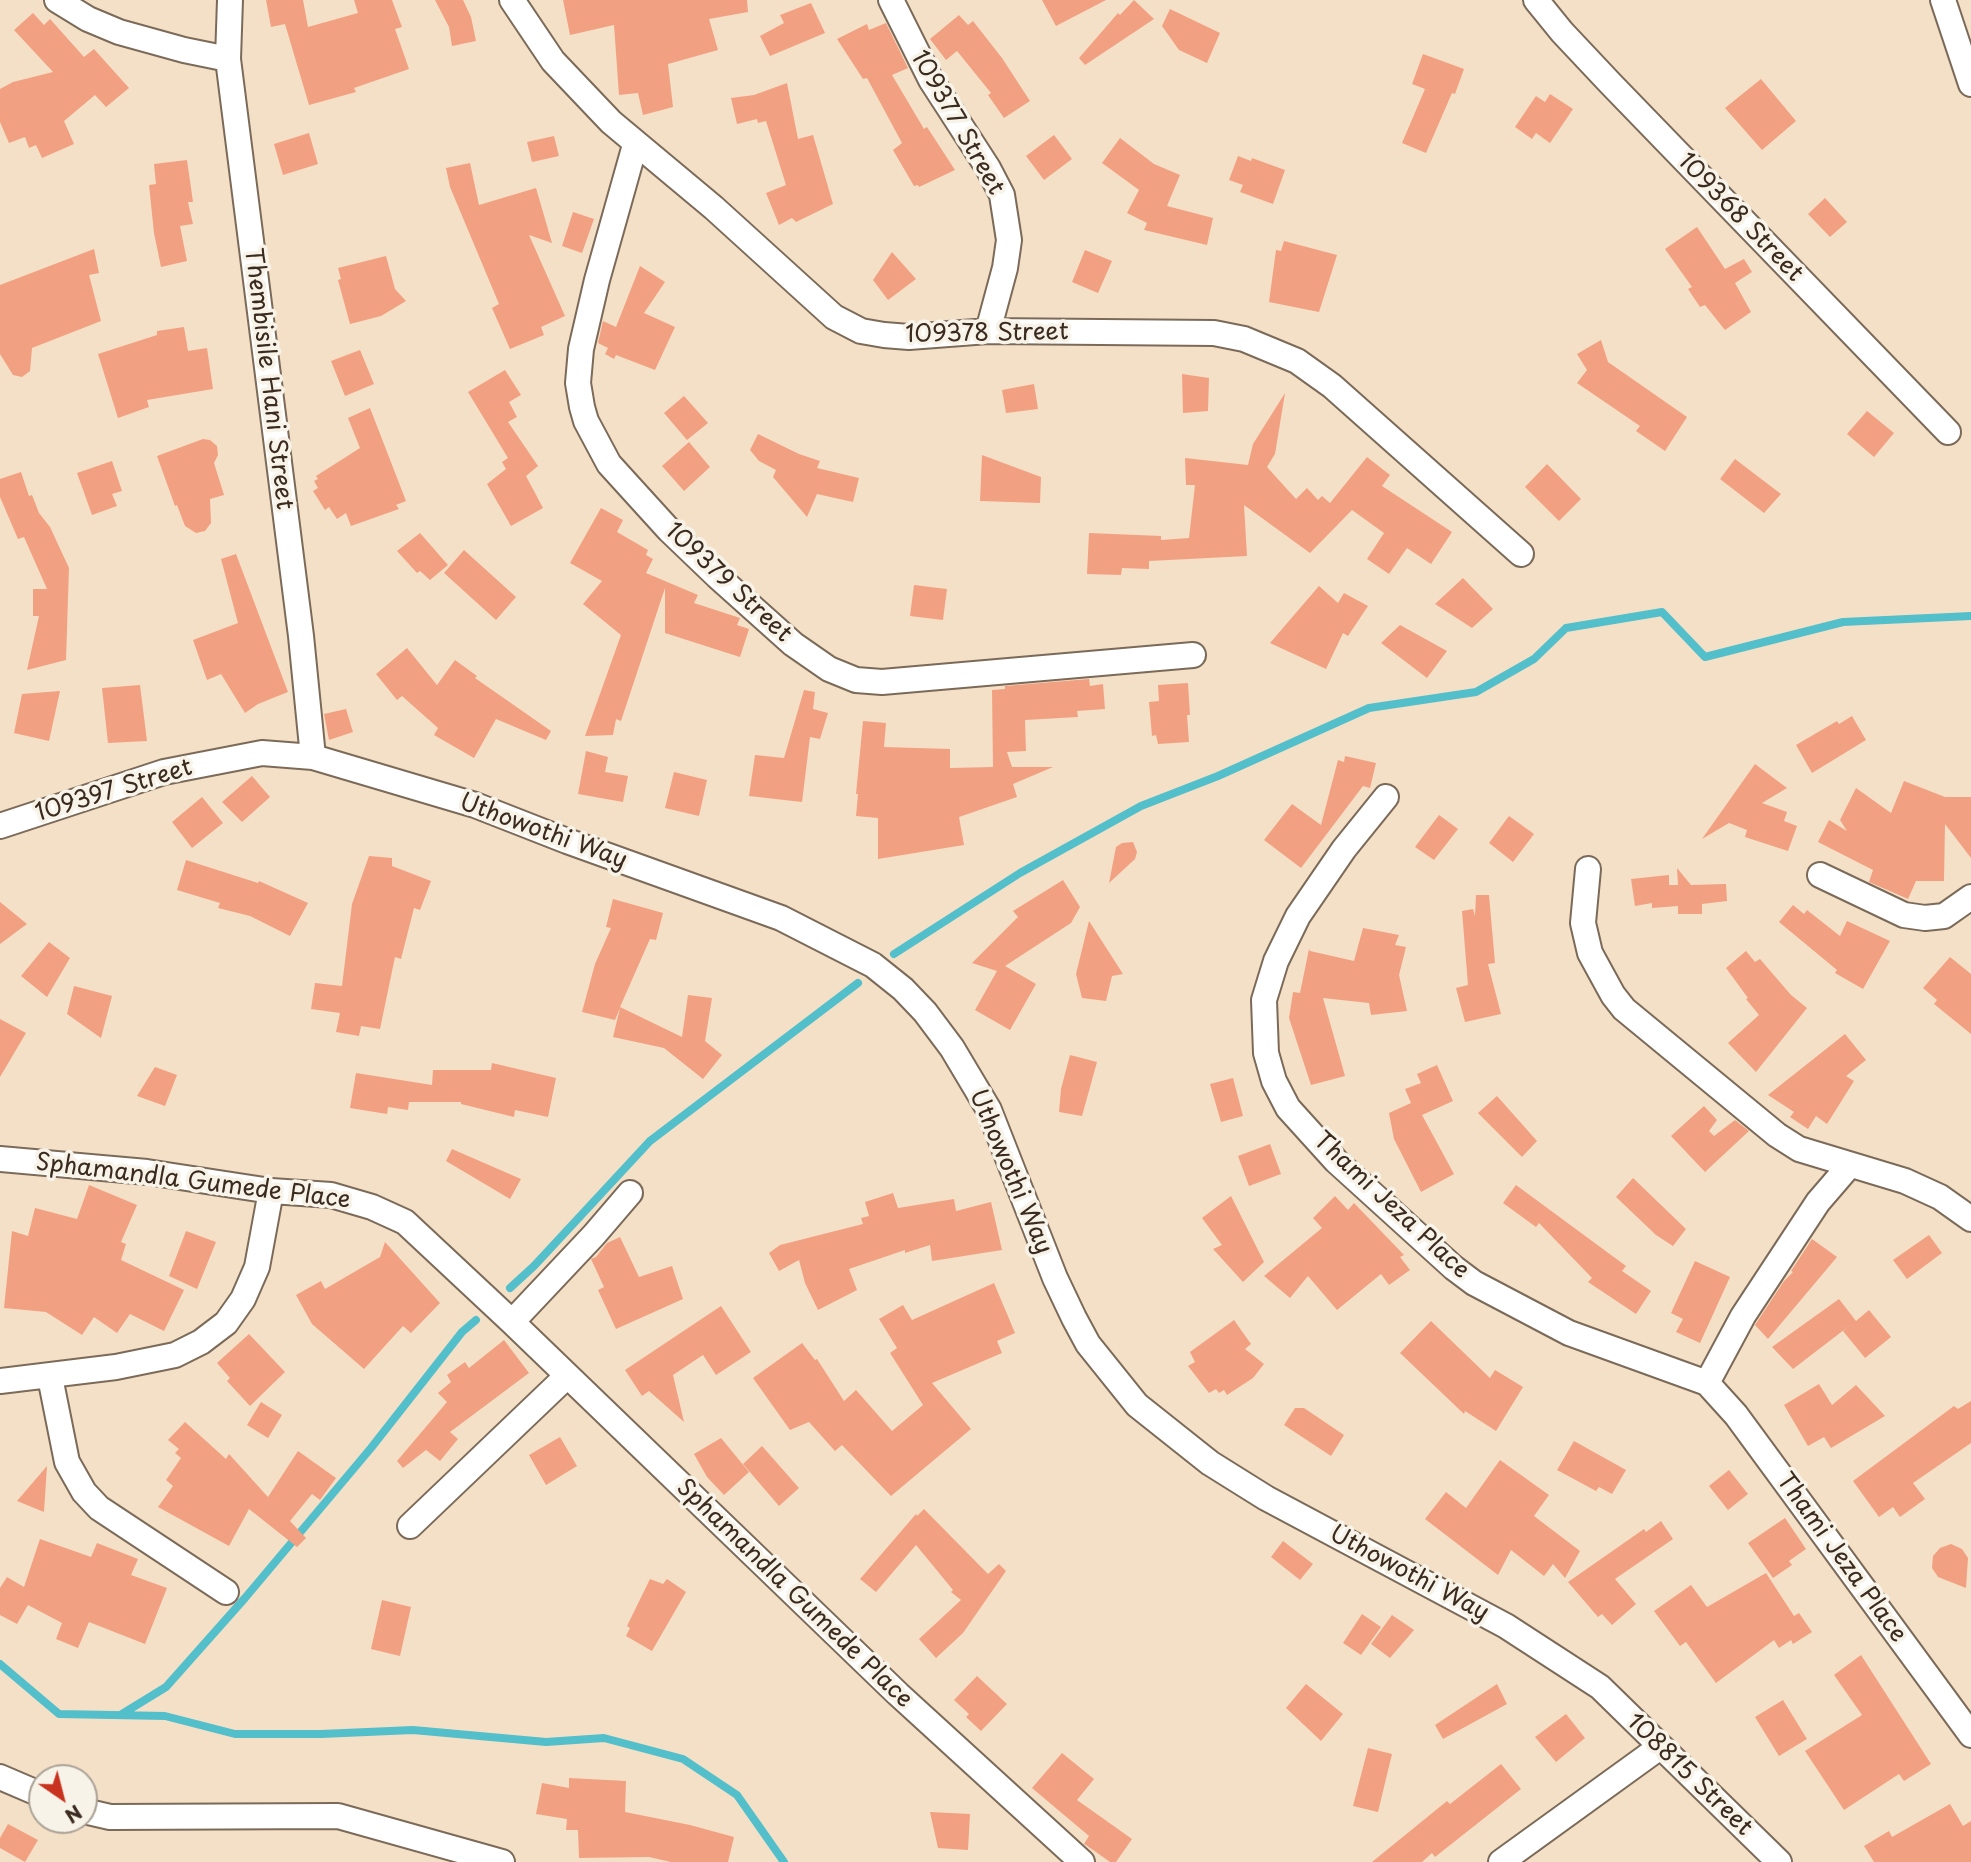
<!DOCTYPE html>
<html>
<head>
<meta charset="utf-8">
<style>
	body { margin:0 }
	#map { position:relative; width:1971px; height:1862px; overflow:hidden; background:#f4e0c7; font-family:"Playpen Sans",sans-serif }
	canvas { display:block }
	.north { position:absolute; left:28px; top:1764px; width:70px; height:70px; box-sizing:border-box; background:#f7f3e8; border:2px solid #aca397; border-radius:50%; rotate:145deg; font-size:19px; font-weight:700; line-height:28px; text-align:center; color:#3b2a1e }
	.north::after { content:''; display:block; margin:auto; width:24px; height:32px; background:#c8321e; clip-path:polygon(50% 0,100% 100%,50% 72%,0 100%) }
</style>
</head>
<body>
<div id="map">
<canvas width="1971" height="1862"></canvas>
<div class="north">N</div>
</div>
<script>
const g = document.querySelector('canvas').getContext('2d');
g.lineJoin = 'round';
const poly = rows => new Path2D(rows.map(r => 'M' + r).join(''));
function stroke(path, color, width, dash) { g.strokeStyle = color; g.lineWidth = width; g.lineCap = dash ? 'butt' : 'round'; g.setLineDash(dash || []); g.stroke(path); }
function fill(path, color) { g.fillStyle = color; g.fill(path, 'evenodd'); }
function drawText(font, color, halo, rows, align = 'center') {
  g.font = font + ' "Playpen Sans",sans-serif'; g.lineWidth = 7; g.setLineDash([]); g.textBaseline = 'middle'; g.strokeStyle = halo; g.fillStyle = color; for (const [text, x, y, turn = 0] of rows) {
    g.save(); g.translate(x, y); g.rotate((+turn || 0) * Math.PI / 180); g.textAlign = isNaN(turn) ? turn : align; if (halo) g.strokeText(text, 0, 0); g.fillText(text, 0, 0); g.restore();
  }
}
stroke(poly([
	[894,954,1020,873,1141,806,1218,776,1369,708,1476,692,1534,659,1566,628,1662,612,1705,657,1843,622,1971,616],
	[510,1288,534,1266,650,1141,858,983],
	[0,1664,59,1714,165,1716,235,1734,321,1734,413,1730,546,1742,604,1738,683,1759,737,1795,784,1862],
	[122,1714,166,1687,245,1598,371,1448,462,1332,476,1320]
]), '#52bfca', 8);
fill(poly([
	[266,0,303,0,308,27,358,13,354,0,392,0,402,27,395,29,409,69,354,88,356,92,309,105,285,24,271,27],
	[435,0,463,0,471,17,476,41,452,46,449,27],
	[563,0,747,0,748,12,709,19,718,50,668,64,673,107,643,115,638,93,619,95,614,25,570,35],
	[1042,0,1106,0,1056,26],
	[1134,0,1154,19,1085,65,1079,58,1118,13,1120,15],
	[811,3,825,33,770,56,760,36,784,23,780,15],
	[1170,9,1220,33,1207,63,1179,50,1162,26],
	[33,13,44,25,50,19,84,57,94,49,129,88,106,107,95,95,64,121,74,144,42,158,36,145,29,148,25,137,9,143,0,122,0,89,13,82,53,72,14,30],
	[959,15,968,25,973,21,1002,58,1030,101,1004,118,988,95,991,93,957,51,946,60,930,39],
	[886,23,908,68,892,75,924,129,927,127,955,170,919,187,918,185,914,186,893,150,902,143,867,78,863,79,837,39,867,24,869,30],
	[1423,54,1464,69,1455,94,1452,93,1426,153,1402,143,1425,89,1412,84],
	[1761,79,1796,121,1762,150,1725,108],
	[787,83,798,139,813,135,833,204,796,222,792,218,779,225,766,193,786,185,766,121,758,123,757,119,737,124,731,98,754,95],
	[1550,94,1573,109,1550,143,1536,133,1532,139,1515,127,1536,96,1545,102],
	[309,133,318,164,283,175,274,144],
	[1054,135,1072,159,1044,180,1026,156],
	[554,136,559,156,532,162,527,142],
	[1120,138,1154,164,1180,175,1167,206,1213,218,1207,245,1144,230,1147,223,1127,213,1139,190,1102,163],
	[1238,156,1251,161,1252,158,1285,170,1273,204,1240,192,1243,185,1229,180],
	[187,160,193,202,188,202,193,224,180,226,187,261,161,267,154,233,149,185,156,184,154,164],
	[470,163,479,205,536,188,552,243,529,235,565,316,541,327,544,335,510,349,492,308,499,304,450,187,446,168],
	[1825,198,1847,222,1830,237,1808,214],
	[573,212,594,219,582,253,562,246],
	[1697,227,1725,269,1744,259,1752,272,1735,283,1751,312,1725,330,1705,305,1700,307,1688,289,1692,287,1665,249],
	[1284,241,1337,255,1319,312,1269,302,1276,250,1281,251],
	[94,249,99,273,89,275,101,321,32,348,30,371,22,377,13,375,0,354,0,285],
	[1085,250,1112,261,1098,293,1072,282],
	[892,252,916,279,888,300,873,280],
	[386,256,395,289,406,301,381,316,350,324,338,280,341,279,338,268],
	[640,266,665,282,644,313,675,327,655,370,616,355,614,359,605,354,608,348,598,343,603,321,616,327],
	[184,327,188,351,207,348,213,389,147,400,149,407,118,418,98,354,157,335,157,331],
	[1601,340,1608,362,1687,417,1665,451,1636,431,1640,426,1577,383,1587,370,1577,354],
	[360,350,374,384,345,396,331,361],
	[505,370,521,395,509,402,517,417,508,422,538,466,526,476,543,508,511,526,487,484,506,469,502,462,508,458,468,392],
	[1182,374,1209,378,1208,411,1183,413],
	[1034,384,1038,409,1006,413,1002,390],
	[1285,393,1275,454,1267,467,1296,499,1307,488,1318,500,1322,496,1330,503,1367,457,1390,475,1382,486,1452,532,1431,564,1407,548,1389,574,1367,559,1384,533,1352,510,1310,553,1244,505,1247,556,1149,561,1149,569,1122,568,1121,575,1087,574,1089,533,1161,536,1161,540,1189,538,1195,485,1186,485,1185,458,1248,465,1253,444],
	[684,396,708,423,687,440,664,413],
	[370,408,406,501,396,505,399,509,351,526,346,513,337,519,329,507,325,510,313,491,318,488,314,481,318,479,316,476,360,448,348,418],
	[1867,411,1894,433,1874,457,1847,434],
	[758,434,799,454,820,461,817,468,859,478,853,502,817,494,807,517,773,477,776,470,759,461,750,450],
	[203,439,210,440,217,446,218,455,214,463,224,495,210,499,211,523,205,531,196,533,185,526,177,505,175,506,157,456],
	[689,442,710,467,684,491,662,466],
	[982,455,1041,477,1040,503,980,501],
	[1735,459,1781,494,1764,513,1720,479],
	[112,461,122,491,112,494,117,506,92,515,77,473],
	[1547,464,1581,499,1559,521,1525,487],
	[21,472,29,496,32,495,39,513,50,527,69,568,66,660,27,670,39,616,33,616,33,589,47,589,24,537,18,539,0,497,0,479],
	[601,508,623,520,617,532,648,550,646,555,653,559,646,573,698,595,694,603,740,618,737,625,749,629,740,657,665,633,665,588,621,721,616,719,613,735,585,736,621,635,583,604,602,581,570,563],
	[420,533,448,565,430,580,420,571,417,573,397,551],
	[464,550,516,597,496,620,444,573],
	[236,554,288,692,258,704,245,713,221,674,207,680,193,640,238,623,221,559],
	[1463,578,1493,609,1472,628,1435,604],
	[914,585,947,589,943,620,910,616],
	[1319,586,1338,603,1344,593,1368,606,1348,636,1343,633,1326,669,1270,643],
	[1400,625,1447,651,1427,678,1381,643],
	[407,648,437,685,455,660,477,676,475,678,551,731,546,740,496,719,474,758,434,735,438,728,402,696,397,700,376,674],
	[1089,679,1090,686,1103,684,1105,709,1077,711,1078,717,1025,720,1026,751,1007,752,1012,767,1053,767,1013,784,1017,797,959,817,964,845,878,859,878,818,856,816,858,794,856,794,863,721,886,723,884,747,950,749,950,768,993,767,992,690,1005,689,1005,686],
	[1188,683,1190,715,1187,715,1189,742,1158,744,1156,735,1152,736,1149,702,1159,701,1158,685],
	[140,685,147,741,108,743,102,688],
	[804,690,815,692,813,709,828,713,820,739,810,737,802,802,749,796,755,755,784,758],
	[60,691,49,741,14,733,22,694],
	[346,709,353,732,329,740,324,714],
	[1852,716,1866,740,1812,773,1796,745,1837,721,1839,724],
	[586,751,608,757,605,772,628,776,623,802,578,794],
	[1345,756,1376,763,1370,788,1363,786,1301,868,1264,840,1292,804,1321,825,1338,760,1344,762],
	[1755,764,1787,788,1762,803,1787,812,1784,821,1797,826,1788,851,1745,837,1747,830,1729,823,1702,839],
	[674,772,707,780,699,816,665,808],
	[252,776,270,797,242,822,222,802],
	[1904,781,1945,797,1971,797,1971,858,1945,824,1944,881,1916,881,1908,899,1869,882,1873,870,1818,842,1829,820,1847,831,1840,820,1856,788,1891,813],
	[202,797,223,823,192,848,172,822],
	[1439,815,1458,829,1434,860,1415,847],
	[1509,816,1534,834,1513,862,1489,843],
	[1133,842,1137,852,1135,859,1109,883,1116,847,1122,843],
	[369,856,392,858,392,866,431,881,420,910,414,908,401,959,395,957,380,1029,361,1026,359,1036,336,1032,340,1013,311,1009,315,983,342,986,352,904],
	[186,860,258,883,259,881,308,903,290,936,250,916,218,908,220,903,177,890],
	[1677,868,1691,885,1726,884,1727,901,1702,904,1702,914,1678,914,1678,906,1652,908,1652,903,1635,906,1631,879,1669,875,1669,885,1678,885],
	[1063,880,1080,907,1071,923,1005,966,1036,984,1010,1030,975,1010,997,971,972,963,1018,917,1013,911],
	[1476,895,1489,895,1495,963,1488,964,1501,1014,1465,1022,1456,988,1468,985,1462,911,1473,909,1475,916],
	[613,899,663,913,656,940,650,939,620,1007,682,1037,688,995,712,998,705,1041,722,1055,703,1079,664,1048,613,1037,620,1008,615,1020,582,1012,595,964,611,928,606,927],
	[0,902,27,924,0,944],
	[1793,905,1804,914,1807,910,1840,936,1847,921,1890,941,1863,989,1835,973,1837,970,1779,922],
	[1089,921,1123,974,1112,976,1106,1001,1082,998,1076,974],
	[1363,928,1399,935,1395,945,1406,947,1399,975,1407,1011,1371,1015,1369,1003,1323,998,1345,1076,1311,1085,1289,1018,1293,992,1300,993,1309,949,1310,951,1354,961],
	[49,942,70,958,47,997,21,976],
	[1746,951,1755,962,1760,959,1791,995,1807,1008,1756,1072,1728,1043,1759,1015,1746,999,1748,998,1726,968],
	[1950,957,1971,974,1971,1034,1934,1004,1937,1000,1923,988],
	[74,986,112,996,101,1038,67,1014],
	[0,1019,26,1033,0,1077],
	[1845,1034,1866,1060,1846,1076,1854,1081,1827,1124,1816,1116,1808,1129,1790,1117,1794,1112,1768,1095],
	[1070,1055,1097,1062,1082,1116,1059,1112,1061,1089],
	[492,1063,556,1078,548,1117,515,1110,514,1117,461,1104,461,1102,409,1102,408,1110,388,1107,387,1114,350,1108,356,1073,432,1085,433,1070,491,1070],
	[1437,1065,1453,1101,1422,1115,1454,1174,1421,1192,1394,1139,1389,1113,1411,1103,1405,1089,1421,1083,1417,1074],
	[155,1067,177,1075,165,1106,137,1096],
	[1233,1078,1243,1116,1221,1122,1210,1084],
	[1497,1096,1537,1141,1522,1157,1478,1113],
	[1704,1106,1717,1120,1709,1131,1714,1136,1735,1120,1749,1131,1705,1172,1671,1136],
	[1270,1144,1281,1174,1249,1186,1238,1156],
	[452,1149,521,1179,510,1199,446,1161],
	[1633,1178,1686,1229,1673,1246,1656,1235,1616,1197],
	[89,1185,137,1205,121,1242,126,1244,121,1260,184,1290,164,1331,130,1314,117,1333,94,1317,82,1335,46,1312,4,1308,12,1231,28,1236,35,1208,77,1219],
	[1516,1185,1626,1266,1622,1271,1651,1291,1636,1314,1588,1282,1592,1278,1539,1223,1536,1227,1503,1203],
	[893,1193,898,1208,954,1199,956,1211,991,1202,1002,1250,932,1261,930,1245,905,1253,905,1250,849,1269,857,1290,818,1310,805,1283,799,1260,779,1271,769,1253,780,1245,863,1224,861,1218,869,1216,865,1202],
	[1231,1196,1264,1262,1243,1282,1213,1249,1222,1245,1202,1218],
	[1335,1196,1348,1210,1354,1203,1404,1255,1400,1257,1410,1270,1389,1285,1381,1274,1337,1310,1308,1276,1290,1298,1264,1276,1322,1228,1313,1218],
	[186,1231,216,1242,197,1289,169,1276],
	[1929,1235,1942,1253,1907,1279,1893,1260],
	[620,1237,639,1277,672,1266,683,1299,616,1329,598,1290,604,1287,591,1259,596,1257,607,1243],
	[1812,1239,1837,1257,1768,1339,1755,1325,1784,1281,1793,1272,1791,1271],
	[385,1242,440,1303,411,1333,403,1326,364,1369,312,1324,296,1295,321,1281,325,1289,380,1257],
	[1695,1261,1730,1277,1700,1343,1676,1332,1683,1319,1671,1313],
	[994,1283,1015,1333,997,1341,1002,1353,932,1383,971,1429,891,1496,842,1445,835,1451,809,1422,790,1430,753,1378,802,1343,815,1360,817,1359,844,1401,856,1390,892,1431,923,1405,890,1353,897,1348,879,1319,903,1305,912,1320],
	[1839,1299,1856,1321,1869,1310,1891,1337,1865,1358,1843,1331,1853,1323,1793,1369,1772,1347],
	[721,1306,751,1352,716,1375,703,1355,673,1375,684,1422,649,1391,642,1396,625,1370],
	[1234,1320,1251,1344,1245,1349,1264,1364,1253,1378,1227,1395,1224,1390,1219,1393,1216,1389,1209,1393,1188,1366,1195,1362,1190,1352],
	[1431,1321,1490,1378,1495,1370,1523,1387,1496,1431,1465,1411,1464,1414,1400,1353],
	[249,1334,285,1372,250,1406,227,1381,230,1378,217,1363],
	[504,1340,529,1373,450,1432,458,1439,440,1461,426,1450,403,1468,397,1461,447,1402,438,1393,451,1382,447,1375,465,1362,469,1368],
	[1819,1384,1832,1405,1856,1385,1885,1416,1831,1448,1824,1437,1808,1446,1784,1405],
	[1971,1401,1971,1443,1913,1483,1925,1499,1900,1517,1893,1507,1879,1517,1853,1481,1954,1406,1958,1409],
	[261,1402,282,1415,268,1438,247,1425],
	[1295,1408,1304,1408,1344,1435,1331,1456,1284,1425],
	[185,1422,226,1459,229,1454,268,1497,298,1451,336,1478,320,1500,312,1494,290,1521,306,1538,297,1547,249,1509,229,1546,158,1507,173,1486,166,1480,181,1458,175,1453,179,1449,168,1440],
	[560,1437,577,1466,546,1485,529,1455],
	[721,1438,749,1472,724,1495,707,1477,694,1454],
	[1574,1441,1626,1470,1612,1494,1599,1487,1596,1491,1557,1470],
	[762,1446,799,1488,779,1506,743,1464],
	[1500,1460,1549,1495,1534,1516,1580,1551,1565,1578,1553,1564,1544,1576,1511,1550,1498,1575,1425,1519,1446,1492,1466,1508],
	[47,1466,44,1512,17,1501],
	[1729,1470,1748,1494,1728,1510,1709,1486],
	[924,1509,988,1574,999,1564,1006,1571,963,1633,936,1658,919,1639,961,1600,951,1592,953,1590,916,1545,876,1592,860,1579,916,1514,917,1516],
	[1785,1518,1806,1549,1789,1561,1792,1565,1773,1578,1748,1543],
	[1661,1521,1673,1539,1615,1579,1636,1604,1612,1625,1602,1614,1598,1617,1568,1582,1644,1529,1646,1532],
	[40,1539,91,1557,97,1543,138,1559,131,1575,167,1588,145,1644,89,1622,78,1648,56,1639,62,1623,28,1605,17,1624,0,1615,0,1588,7,1577,24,1587],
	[1283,1541,1313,1564,1300,1580,1271,1557],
	[1951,1544,1962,1549,1968,1558,1966,1588,1938,1577,1932,1568,1933,1556,1940,1548],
	[1766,1573,1794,1616,1799,1613,1812,1632,1793,1644,1791,1640,1779,1648,1774,1640,1716,1683,1686,1642,1680,1646,1654,1611,1691,1585,1707,1607],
	[650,1579,663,1584,667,1579,686,1592,652,1651,626,1636,630,1628,627,1626],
	[382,1600,411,1607,400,1656,371,1649],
	[1362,1614,1381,1627,1361,1655,1343,1643],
	[1392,1615,1414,1630,1390,1658,1371,1644],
	[1861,1655,1931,1764,1904,1781,1899,1774,1844,1810,1805,1751,1862,1715,1834,1675],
	[977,1676,1007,1704,981,1731,966,1717,969,1714,954,1700],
	[1306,1684,1343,1714,1321,1741,1286,1708],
	[1497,1684,1507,1704,1443,1739,1435,1725],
	[1783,1700,1807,1739,1779,1756,1755,1717],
	[1566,1714,1585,1738,1556,1762,1535,1737],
	[1368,1748,1392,1754,1378,1812,1353,1806],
	[1062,1753,1094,1779,1077,1800,1132,1839,1116,1862,1110,1862,1086,1845,1084,1844,1089,1836,1032,1788],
	[1501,1764,1521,1789,1435,1857,1432,1853,1422,1862,1372,1862,1447,1801,1450,1804],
	[569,1778,626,1781,625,1812,690,1825,734,1837,728,1862,671,1862,649,1857,579,1858,578,1830,566,1830,567,1819,536,1814,542,1783,569,1788],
	[1950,1804,1963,1826,1971,1821,1971,1862,1874,1862,1864,1846,1889,1831,1892,1837],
	[930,1812,970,1814,968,1850,938,1848],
	[8,1824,38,1840,25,1862,0,1848,0,1838]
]), '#f2a082');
const minor = poly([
	[57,0,88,19,119,32,184,50,228,59],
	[230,0,228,59,301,636,313,757],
	[512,0,553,61,611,122,714,208,834,317,861,331,884,335,909,337,988,331,1214,333,1244,339,1297,361,1332,386,1521,554],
	[891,0,931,80,988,168,1002,195,1009,240,1005,268,988,331],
	[1536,0,1562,32,1610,83,1948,432],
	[1943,0,1971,84],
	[635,145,597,280,581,349,578,383,582,407,586,421,609,464,669,530,717,576,793,644,829,669,856,680,882,682,1193,655],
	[1386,797,1344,849,1298,916,1276,961,1264,1000,1266,1053,1274,1081,1288,1108,1336,1161,1454,1268,1474,1283,1569,1333,1707,1383,1736,1415,1971,1735],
	[0,826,164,772,262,753,313,757,475,805,567,841,781,918,873,965,903,989,925,1012,952,1048,989,1110,1055,1278,1074,1318,1088,1344,1137,1405,1210,1463,1266,1498,1506,1626,1600,1687,1779,1862],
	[1588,869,1583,923,1590,953,1613,995,1624,1009,1777,1135,1799,1149,1905,1181,1940,1197,1971,1219],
	[1820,875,1904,915,1925,918,1944,916,1971,897],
	[0,1159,147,1172,271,1191,331,1195,372,1207,405,1222,512,1322,898,1694,1082,1862],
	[512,1322,594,1235,630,1193],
	[50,1377,67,1462,84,1492,99,1508,226,1592],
	[0,1381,116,1367,175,1355,201,1342,226,1323,243,1299,257,1267,271,1191],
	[1707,1383,1743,1316,1818,1202,1849,1166],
	[410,1526,567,1376],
	[0,1777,42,1795],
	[84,1811,110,1817,338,1816,502,1862],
	[1501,1862,1660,1747]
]);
stroke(minor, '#7c6a59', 28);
stroke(minor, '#fff', 24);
drawText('24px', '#3b2a1e', '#f7f3e8', [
	["109377 Street",957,123,60],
	["109368 Street",1740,218,46],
	["109378 Street",987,334,-1],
	["Thembisile Hani Street",268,379,83],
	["109379 Street",728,583,43],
	["109397 Street",114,791,-17],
	["Uthowothi Way",543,832,20],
	["Uthowothi Way",1010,1172,67],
	["Sphamandla Gumede Place",193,1182,7],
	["Thami Jeza Place",1391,1206,43],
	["Thami Jeza Place",1841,1558,54],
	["Uthowothi Way",1409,1574,28],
	["Sphamandla Gumede Place",794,1594,44],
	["108815 Street",1689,1775,44]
]);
</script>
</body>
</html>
